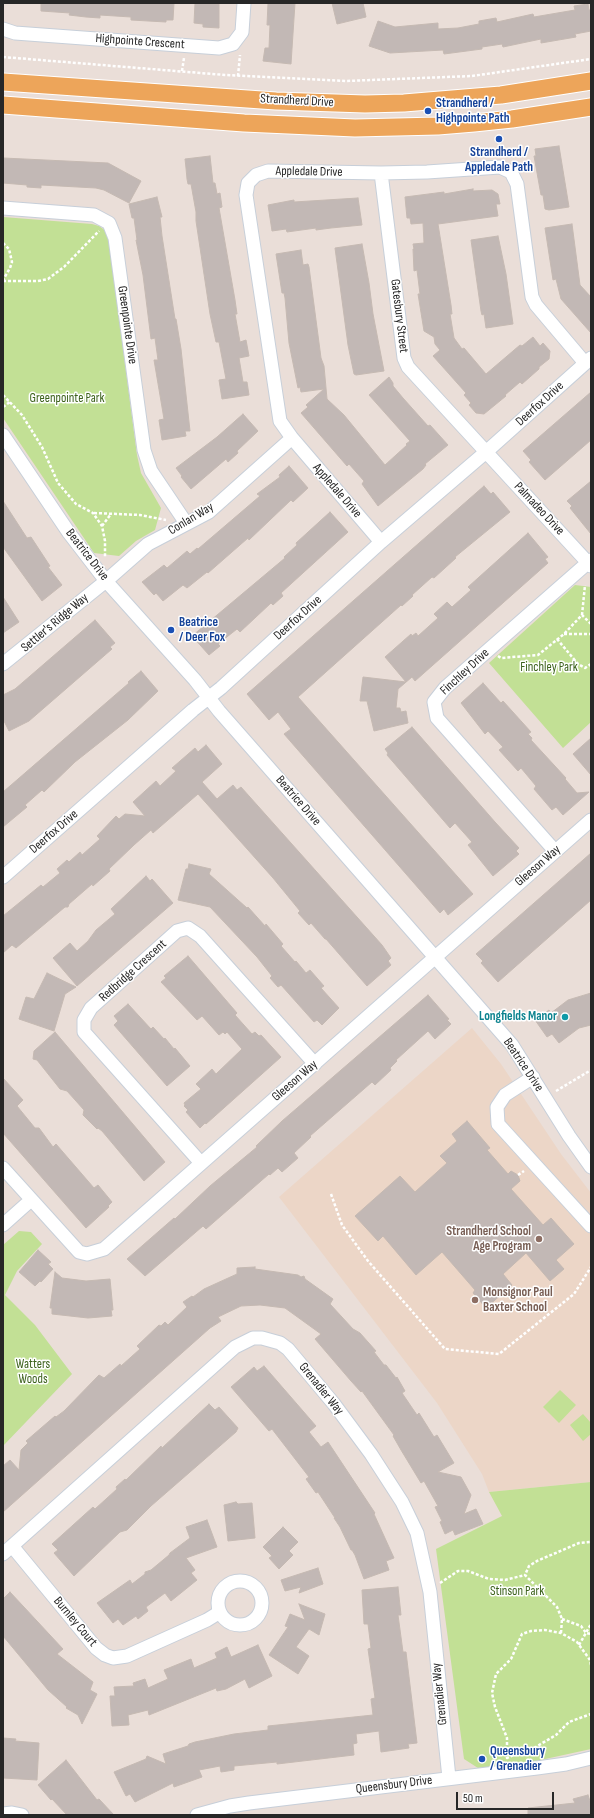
<!DOCTYPE html>
<html>
<head>
<meta charset="utf-8">
<style>
	body { margin:0 }
	#map { position:relative; width:594px; height:1818px; overflow:hidden; background:#eaded8; font-family:"Sofia Sans Condensed",sans-serif }
	canvas { display:block }
	.frame { position:absolute; inset:0; border:4px solid #272727; pointer-events:none }
	.scale { position:absolute; left:456px; top:1792px; width:98px; height:18px; box-sizing:border-box; border:2px solid #272727; border-top:0; padding-left:5px; font-size:12px; line-height:14px; white-space:nowrap; color:#272727; -webkit-text-stroke:3px #fff; paint-order:stroke }
</style>
</head>
<body>
<div id="map">
<canvas width="594" height="1818"></canvas>
<div class="frame"></div>
<div class="scale">50 m</div>
</div>
<script>
const g = document.querySelector('canvas').getContext('2d');
g.lineJoin = 'round';
function fill(path, color) { g.fillStyle = color; g.fill(path, 'evenodd'); }
const poly = rows => new Path2D(rows.map(r => 'M' + r).join(''));
function stroke(path, color, width, dash) { g.strokeStyle = color; g.lineWidth = width; g.lineCap = dash ? 'butt' : 'round'; g.setLineDash(dash || []); g.stroke(path); }
function drawText(font, color, halo, rows, align = 'center') {
  g.font = font + ' "Sofia Sans Condensed",sans-serif'; g.lineWidth = 3; g.setLineDash([]); g.textBaseline = 'middle'; g.strokeStyle = halo; g.fillStyle = color; for (const [text, x, y, turn = 0] of rows) {
    g.save(); g.translate(x, y); g.rotate((+turn || 0) * Math.PI / 180); g.textAlign = isNaN(turn) ? turn : align; if (halo) g.strokeText(text, 0, 0); g.fillText(text, 0, 0); g.restore();
  }
}
fill(poly([
	[472,1028,501,1064,561,1154,591,1193,591,1482,489,1492,482,1474,437,1403,279,1197]
]), '#ecd6c7');
fill(poly([
	[3,217,92,224,99,226,106,231,109,242,137,455,141,473,161,508,155,530,136,541,119,556,94,553,3,418],
	[575,585,591,587,591,722,563,748,489,663],
	[19,1231,31,1232,42,1244,17,1271,5,1295,35,1325,72,1374,3,1446,3,1245],
	[560,1390,576,1405,559,1423,543,1407],
	[583,1414,591,1423,591,1434,583,1441,570,1425],
	[591,1482,591,1749,527,1763,478,1768,464,1759,436,1549,502,1516,489,1492]
]), '#c2e095');
const building = poly([
	[41,3,174,3,173,20,166,20,166,22,131,20,131,17,100,15,100,18,86,17,69,15,70,13,41,11,41,3],
	[195,3,219,4,219,28,203,27,203,24,194,23,195,3],
	[268,3,295,3,291,64,263,61,265,48,269,48,270,25,267,25,268,3],
	[332,3,363,3,366,17,337,24,332,3],
	[588,4,589,10,591,10,591,31,575,34,576,37,541,43,541,39,503,47,502,44,482,47,482,49,444,54,443,50,390,53,369,46,378,21,395,27,438,23,438,29,458,28,479,24,479,21,496,18,497,22,533,14,534,17,575,10,574,6,588,4],
	[559,146,569,207,549,210,545,209,543,195,541,195,534,156,536,156,535,149,559,146],
	[210,156,213,183,215,183,217,194,220,193,222,207,219,208,235,300,237,314,235,314,240,342,246,340,249,356,239,358,243,382,247,382,249,395,222,399,219,380,226,379,219,342,216,342,210,314,196,221,196,212,191,184,188,184,187,179,186,168,185,159,210,156],
	[3,158,108,163,141,181,129,203,104,190,96,188,41,185,41,188,27,187,27,185,3,183,3,158],
	[473,189,473,191,492,190,498,194,500,204,496,204,498,216,438,224,451,305,452,314,450,314,454,338,462,349,464,348,486,374,520,345,522,346,533,337,540,346,543,343,550,351,549,359,539,367,539,369,522,384,520,382,505,395,506,396,484,414,476,413,469,405,471,403,464,395,466,393,433,356,440,350,435,344,434,337,424,331,418,294,420,294,417,270,414,271,413,249,414,249,413,244,424,243,423,223,411,224,410,218,407,218,405,197,444,192,444,194,473,189],
	[157,197,162,217,160,217,162,236,175,319,176,319,181,349,190,431,185,431,186,436,162,440,159,420,164,419,154,360,158,360,155,338,151,339,143,275,136,240,137,240,134,218,132,218,129,204,157,197],
	[358,198,362,225,331,228,316,230,316,228,287,232,286,229,272,231,268,205,294,200,294,202,358,198],
	[572,224,580,285,591,297,591,333,561,299,556,279,553,280,545,228,572,224],
	[498,236,506,274,513,324,486,328,484,314,482,315,481,311,471,240,498,236],
	[362,244,369,283,373,314,384,371,356,375,354,374,348,345,335,248,362,244],
	[301,250,303,265,308,264,309,267,321,358,324,366,327,399,344,415,385,465,407,445,406,444,410,441,369,395,389,377,393,383,393,386,403,398,428,426,430,425,448,445,425,464,426,465,423,469,378,506,362,484,364,481,349,464,347,466,301,413,308,407,306,405,324,389,301,392,300,387,298,388,289,343,285,298,284,293,282,293,276,254,301,250],
	[591,392,591,440,545,480,529,462,531,460,523,451,591,392],
	[243,414,258,431,237,451,238,453,228,462,226,459,191,489,181,477,182,476,176,468,217,437,243,414],
	[289,466,308,488,293,502,291,500,249,540,248,538,208,573,207,572,187,588,183,585,163,601,156,593,154,595,142,582,164,565,167,568,187,551,190,554,197,548,198,549,260,496,257,494,280,477,279,475,289,466],
	[591,481,591,534,570,508,572,506,567,501,591,481],
	[484,486,491,494,493,492,510,512,455,557,456,558,434,578,432,577,412,595,413,596,402,606,401,605,298,697,473,894,448,915,444,909,440,913,284,734,291,729,278,712,269,720,247,694,484,486],
	[3,501,27,538,31,537,50,566,48,567,62,585,42,601,3,547,3,501],
	[330,512,348,532,281,593,283,596,273,605,271,603,240,632,237,629,218,644,220,646,209,655,192,636,285,558,284,557,297,545,296,543,330,512],
	[528,533,548,557,545,559,548,563,415,681,412,677,398,689,396,708,400,708,401,712,406,711,408,723,374,731,367,701,360,701,363,677,406,682,385,657,411,634,412,636,416,633,418,636,438,618,434,614,447,602,452,607,471,590,468,587,528,533],
	[3,597,19,622,3,633,3,597],
	[95,620,115,643,110,647,112,649,29,721,9,731,3,719,3,695,15,689,95,620],
	[141,671,158,691,128,720,75,762,44,792,42,790,25,805,27,807,3,827,3,792,129,683,128,682,141,671],
	[483,683,501,703,503,701,531,732,528,734,532,738,531,740,566,778,565,779,577,793,589,792,563,815,556,807,552,810,534,789,536,786,521,768,518,771,499,750,503,747,488,731,485,734,461,703,483,683],
	[412,727,495,822,519,848,516,851,519,854,493,876,468,845,472,842,455,823,450,828,387,755,388,753,385,749,412,727],
	[591,738,591,775,573,754,591,738],
	[206,745,222,764,202,782,217,799,233,785,237,790,241,787,382,945,391,958,388,961,391,965,367,986,326,939,325,939,311,923,309,925,298,913,300,911,273,878,198,794,153,833,151,830,134,845,109,869,110,871,93,886,92,884,69,904,68,907,65,907,16,948,12,945,3,953,3,916,41,885,43,887,60,873,57,869,67,860,69,862,80,852,82,855,100,839,97,836,116,816,119,819,125,814,145,816,133,802,156,781,160,786,176,771,172,768,195,748,198,752,206,745],
	[591,853,591,900,498,982,481,963,483,961,476,954,591,853],
	[189,864,211,869,209,874,247,908,248,907,265,926,266,924,283,944,281,946,295,962,296,961,306,973,310,970,324,986,321,988,339,1008,322,1025,317,1020,314,1022,281,985,278,987,270,978,272,976,257,957,210,907,178,900,186,869,188,869,189,864],
	[146,876,150,881,152,879,173,903,77,986,53,958,70,943,77,951,88,941,96,930,115,914,111,909,146,876],
	[188,956,237,1013,235,1015,252,1034,255,1032,259,1036,261,1035,281,1057,206,1124,205,1123,200,1128,186,1112,188,1110,184,1106,185,1105,184,1103,201,1089,196,1084,212,1069,216,1074,242,1049,227,1032,225,1034,223,1032,219,1035,202,1016,197,1020,161,982,166,978,164,976,188,956],
	[47,973,76,987,65,994,54,1031,19,1019,26,997,34,999,47,973],
	[591,993,591,1025,579,1028,559,1043,552,1034,547,1037,535,1020,549,1010,551,1013,568,1000,591,993],
	[428,995,449,1019,447,1020,451,1024,435,1039,428,1031,396,1060,397,1061,390,1068,391,1070,375,1085,372,1082,310,1136,311,1137,294,1153,298,1158,282,1172,278,1168,270,1175,269,1174,206,1229,203,1226,145,1276,127,1259,174,1218,175,1219,210,1186,257,1147,256,1146,282,1121,428,995],
	[128,1004,151,1029,153,1027,164,1039,165,1038,174,1049,175,1048,190,1066,167,1086,114,1025,118,1021,114,1016,128,1004],
	[55,1032,165,1162,144,1181,102,1131,98,1128,97,1129,83,1115,84,1110,67,1091,60,1089,37,1060,33,1059,34,1051,55,1032],
	[3,1078,23,1100,17,1106,35,1128,39,1128,53,1147,56,1144,94,1188,98,1185,112,1202,108,1206,109,1207,86,1228,3,1133,3,1078],
	[467,1121,490,1148,487,1150,508,1174,511,1171,518,1175,520,1181,511,1189,543,1225,551,1218,574,1244,556,1260,564,1269,550,1281,526,1253,503,1274,512,1285,486,1308,473,1293,475,1290,442,1252,416,1275,383,1236,378,1241,355,1216,400,1176,415,1192,447,1163,440,1156,457,1141,452,1134,467,1121],
	[38,1250,51,1262,48,1264,53,1269,41,1282,40,1281,35,1286,19,1272,38,1250],
	[255,1267,255,1269,298,1275,301,1277,304,1276,305,1279,333,1299,330,1304,353,1329,360,1333,376,1351,374,1352,384,1365,386,1365,396,1378,397,1377,405,1391,402,1393,417,1415,419,1413,434,1437,437,1435,454,1463,438,1472,461,1477,471,1495,464,1514,476,1509,483,1524,455,1535,453,1530,445,1534,440,1522,442,1521,435,1507,438,1506,424,1481,421,1483,401,1450,393,1436,394,1435,362,1391,361,1392,351,1381,315,1339,321,1334,285,1308,260,1305,241,1306,218,1317,221,1321,210,1328,3,1512,3,1466,10,1460,19,1470,21,1450,28,1443,26,1441,55,1416,56,1417,64,1411,99,1375,104,1378,120,1364,121,1366,140,1349,137,1346,159,1325,161,1326,165,1322,168,1325,187,1307,183,1302,192,1296,193,1297,204,1289,237,1274,237,1268,255,1267],
	[55,1272,62,1278,86,1281,110,1279,113,1310,111,1310,112,1316,88,1318,52,1314,52,1308,50,1308,55,1272],
	[264,1366,316,1426,309,1432,321,1447,328,1442,375,1513,374,1514,394,1558,386,1561,389,1570,364,1579,355,1555,352,1550,351,1550,340,1527,334,1518,335,1518,318,1492,316,1493,306,1479,309,1477,272,1429,269,1431,231,1387,254,1367,257,1371,264,1366],
	[209,1404,215,1410,219,1407,238,1428,236,1432,151,1506,127,1530,120,1532,74,1576,54,1553,58,1550,52,1544,93,1507,95,1509,117,1489,116,1487,125,1479,126,1480,161,1446,162,1448,209,1404],
	[236,1502,238,1504,252,1503,255,1538,228,1541,224,1505,236,1502],
	[207,1520,217,1547,186,1558,195,1570,191,1573,197,1580,171,1601,165,1593,146,1607,148,1611,138,1619,136,1616,123,1625,118,1619,113,1623,97,1603,130,1580,132,1584,145,1574,145,1572,151,1570,169,1555,170,1553,190,1538,186,1527,207,1520],
	[283,1527,298,1542,289,1551,293,1555,279,1569,269,1558,272,1556,263,1547,283,1527],
	[318,1568,323,1584,299,1593,301,1587,285,1591,281,1580,318,1568],
	[398,1587,401,1615,398,1615,403,1652,406,1652,417,1743,408,1744,409,1748,381,1752,379,1731,356,1734,357,1743,353,1744,354,1755,277,1764,277,1762,234,1766,234,1770,221,1772,220,1766,199,1770,202,1777,174,1787,173,1783,135,1802,130,1794,126,1796,114,1772,146,1759,147,1756,166,1764,163,1754,188,1746,189,1744,195,1742,234,1734,268,1730,268,1726,373,1715,371,1699,375,1698,368,1649,371,1648,368,1624,364,1624,362,1590,398,1587],
	[10,1592,63,1649,57,1654,93,1682,90,1690,97,1694,82,1724,78,1715,66,1708,67,1707,48,1690,3,1636,3,1599,10,1592],
	[299,1604,325,1614,319,1635,309,1629,296,1647,309,1656,298,1674,269,1655,288,1627,285,1626,290,1614,305,1620,299,1604],
	[258,1645,272,1676,249,1688,245,1679,226,1689,217,1691,216,1688,149,1715,148,1710,128,1715,129,1725,112,1726,110,1696,115,1696,114,1687,134,1686,133,1683,145,1679,148,1688,168,1679,164,1670,191,1659,194,1668,217,1658,215,1653,227,1647,231,1657,258,1645],
	[3,1738,16,1739,15,1741,39,1743,37,1780,3,1778,3,1738],
	[66,1760,97,1800,99,1799,114,1815,67,1815,52,1799,51,1800,38,1785,66,1760],
	[588,1795,591,1804,591,1815,528,1815,528,1808,575,1803,573,1799,588,1795]
]);
fill(building, '#c2b8b5');
stroke(building, '#c5b9b2', 1);
const minor = poly([
	[3,29,15,33,219,48,233,44,242,32,244,3],
	[381,173,404,358,408,367,591,566],
	[3,208,94,215,109,223,115,238,144,450,151,471,186,523],
	[3,435,69,533,106,581,195,680,219,711,512,1045,569,1136,591,1167],
	[381,542,292,438,280,421,246,195,248,183,256,175,268,171,381,173,427,172,500,167,511,172,517,184,532,297,536,305,585,363],
	[3,664,106,581,148,544,209,512,292,438],
	[555,851,437,718,434,702,445,688,591,560],
	[3,877,193,710,221,688,381,542,486,452,591,358],
	[533,1077,505,1095,497,1107,498,1124,591,1226],
	[201,1163,84,1032,84,1020,91,1008,177,931,188,928,200,936,315,1064],
	[3,1168,79,1252,87,1254,104,1249,591,820],
	[3,1225,31,1200],
	[12,1546,96,1648,105,1655,113,1658,127,1656,207,1620,220,1612],
	[3,1554,235,1347,253,1338,262,1338,280,1343,288,1349,334,1404,371,1454,402,1502,417,1533,430,1592,449,1778],
	'218 1603a22 22 0 1 1 44 0a22 22 0 1 1-44 0Z',
	[3,1814,12,1813,22,1815],
	[197,1815,230,1806,249,1803,537,1768,566,1764,591,1758]
]);
const major = poly([
	[3,82,276,101,365,104,404,103,501,95,591,81],
	[3,105,244,123,355,128,438,126,474,123,512,119,591,107]
]);
stroke(minor, '#c7cfd9', 15);
stroke(major, '#fff', 19);
stroke(poly([
	[3,57,225,75,346,81,472,76,591,59],
	[182,71,184,58],
	[238,76,240,55],
	[3,243,9,249,12,262,10,268,3,280],
	[3,281,38,281,48,279,64,267,99,231],
	[3,395,22,415,42,447,58,483,76,504,93,513,102,526,105,541,105,558],
	[3,407,10,402],
	[94,513,140,515,166,520],
	[102,526,111,514],
	[582,615,585,585],
	[564,634,591,634],
	[557,639,578,664,585,668,591,664],
	[498,656,501,658,538,655,564,634,582,615,591,624],
	[556,1091,591,1070],
	[518,1175,524,1171],
	[331,1194,342,1225,368,1261,445,1349,499,1354,574,1294,591,1267],
	[440,1583,458,1571,468,1571,489,1579,505,1580,525,1575],
	[562,1619,581,1626,586,1633,591,1634],
	[561,1633,562,1619,557,1607,525,1575,529,1566,537,1561,579,1543,591,1542],
	[579,1645,591,1624],
	[591,1665,590,1660,577,1642,561,1633,545,1630,531,1631,522,1634,511,1659,496,1674,492,1693,495,1707,507,1738,507,1758,516,1754,529,1751,556,1735,569,1722,591,1714]
]), '#fff', 2.5, [3, 2]);
stroke(minor, '#fff', 13);
stroke(major, '#eda55a', 17);
for (const [x, y, r, color] of [
	[428,111,4,"#1a4fb4"],
	[499,139,4,"#1a4fb4"],
	[171,630,4,"#1a4fb4"],
	[565,1017,4,"#0f9aa8"],
	[539,1239,4,"#8d6e63"],
	[475,1300,4,"#8d6e63"],
	[482,1759,4,"#1a4fb4"]
]) { const dot = new Path2D(); dot.arc(x, y, r, 0, 2 * Math.PI); g.fillStyle = color; g.fill(dot); stroke(dot, '#fff', 1.5); }
drawText('13px', '#272727', '#fff', [
	["Highpointe Crescent",140,42,4],
	["Strandherd Drive",297,101,3],
	["Appledale Drive",309,172,1],
	["Gatesbury Street",399,316,83],
	["Greenpointe Drive",127,325,82],
	["Deerfox Drive",540,404,-42],
	["Appledale Drive",337,491,49],
	["Palmadeo Drive",539,509,47],
	["Conlan Way",191,519,-31],
	["Beatrice Drive",87,555,52],
	["Deerfox Drive",298,618,-42],
	["Settler's Ridge Way",55,623,-40],
	["Finchley Drive",465,672,-43],
	["Beatrice Drive",298,801,49],
	["Deerfox Drive",54,832,-41],
	["Gleeson Way",538,866,-41],
	["Redbridge Crescent",133,971,-42],
	["Beatrice Drive",523,1065,56],
	["Gleeson Way",295,1081,-41],
	["Grenadier Way",321,1389,51],
	["Burnley Court",75,1622,50],
	["Grenadier Way",440,1694,-96],
	["Queensbury Drive",394,1785,-7]
]);
drawText('bold 13px', '#164399', '#fff', [
	["Strandherd /",436,104],
	["Highpointe Path",436,119],
	["Strandherd /",499,153,"center"],
	["Appledale Path",499,168,"center"],
	["Beatrice",179,623],
	["/ Deer Fox",179,638],
	["Queensbury",490,1752],
	["/ Grenadier",490,1767]
], 'left');
drawText('13px', '#3b611a', '#fff', [
	["Greenpointe Park",67,399],
	["Finchley Park",549,668],
	["Watters",33,1365],
	["Woods",33,1380],
	["Stinson Park",517,1592]
]);
drawText('bold 13px', '#0d838f', '#fff', [
	["Longfields Manor",557,1017]
], 'right');
drawText('bold 13px', '#785e54', '#fff', [
	["Strandherd School",531,1232],
	["Age Program",531,1247],
	["Monsignor Paul",483,1293,"left"],
	["Baxter School",483,1308,"left"]
], 'right');
</script>
</body>
</html>
